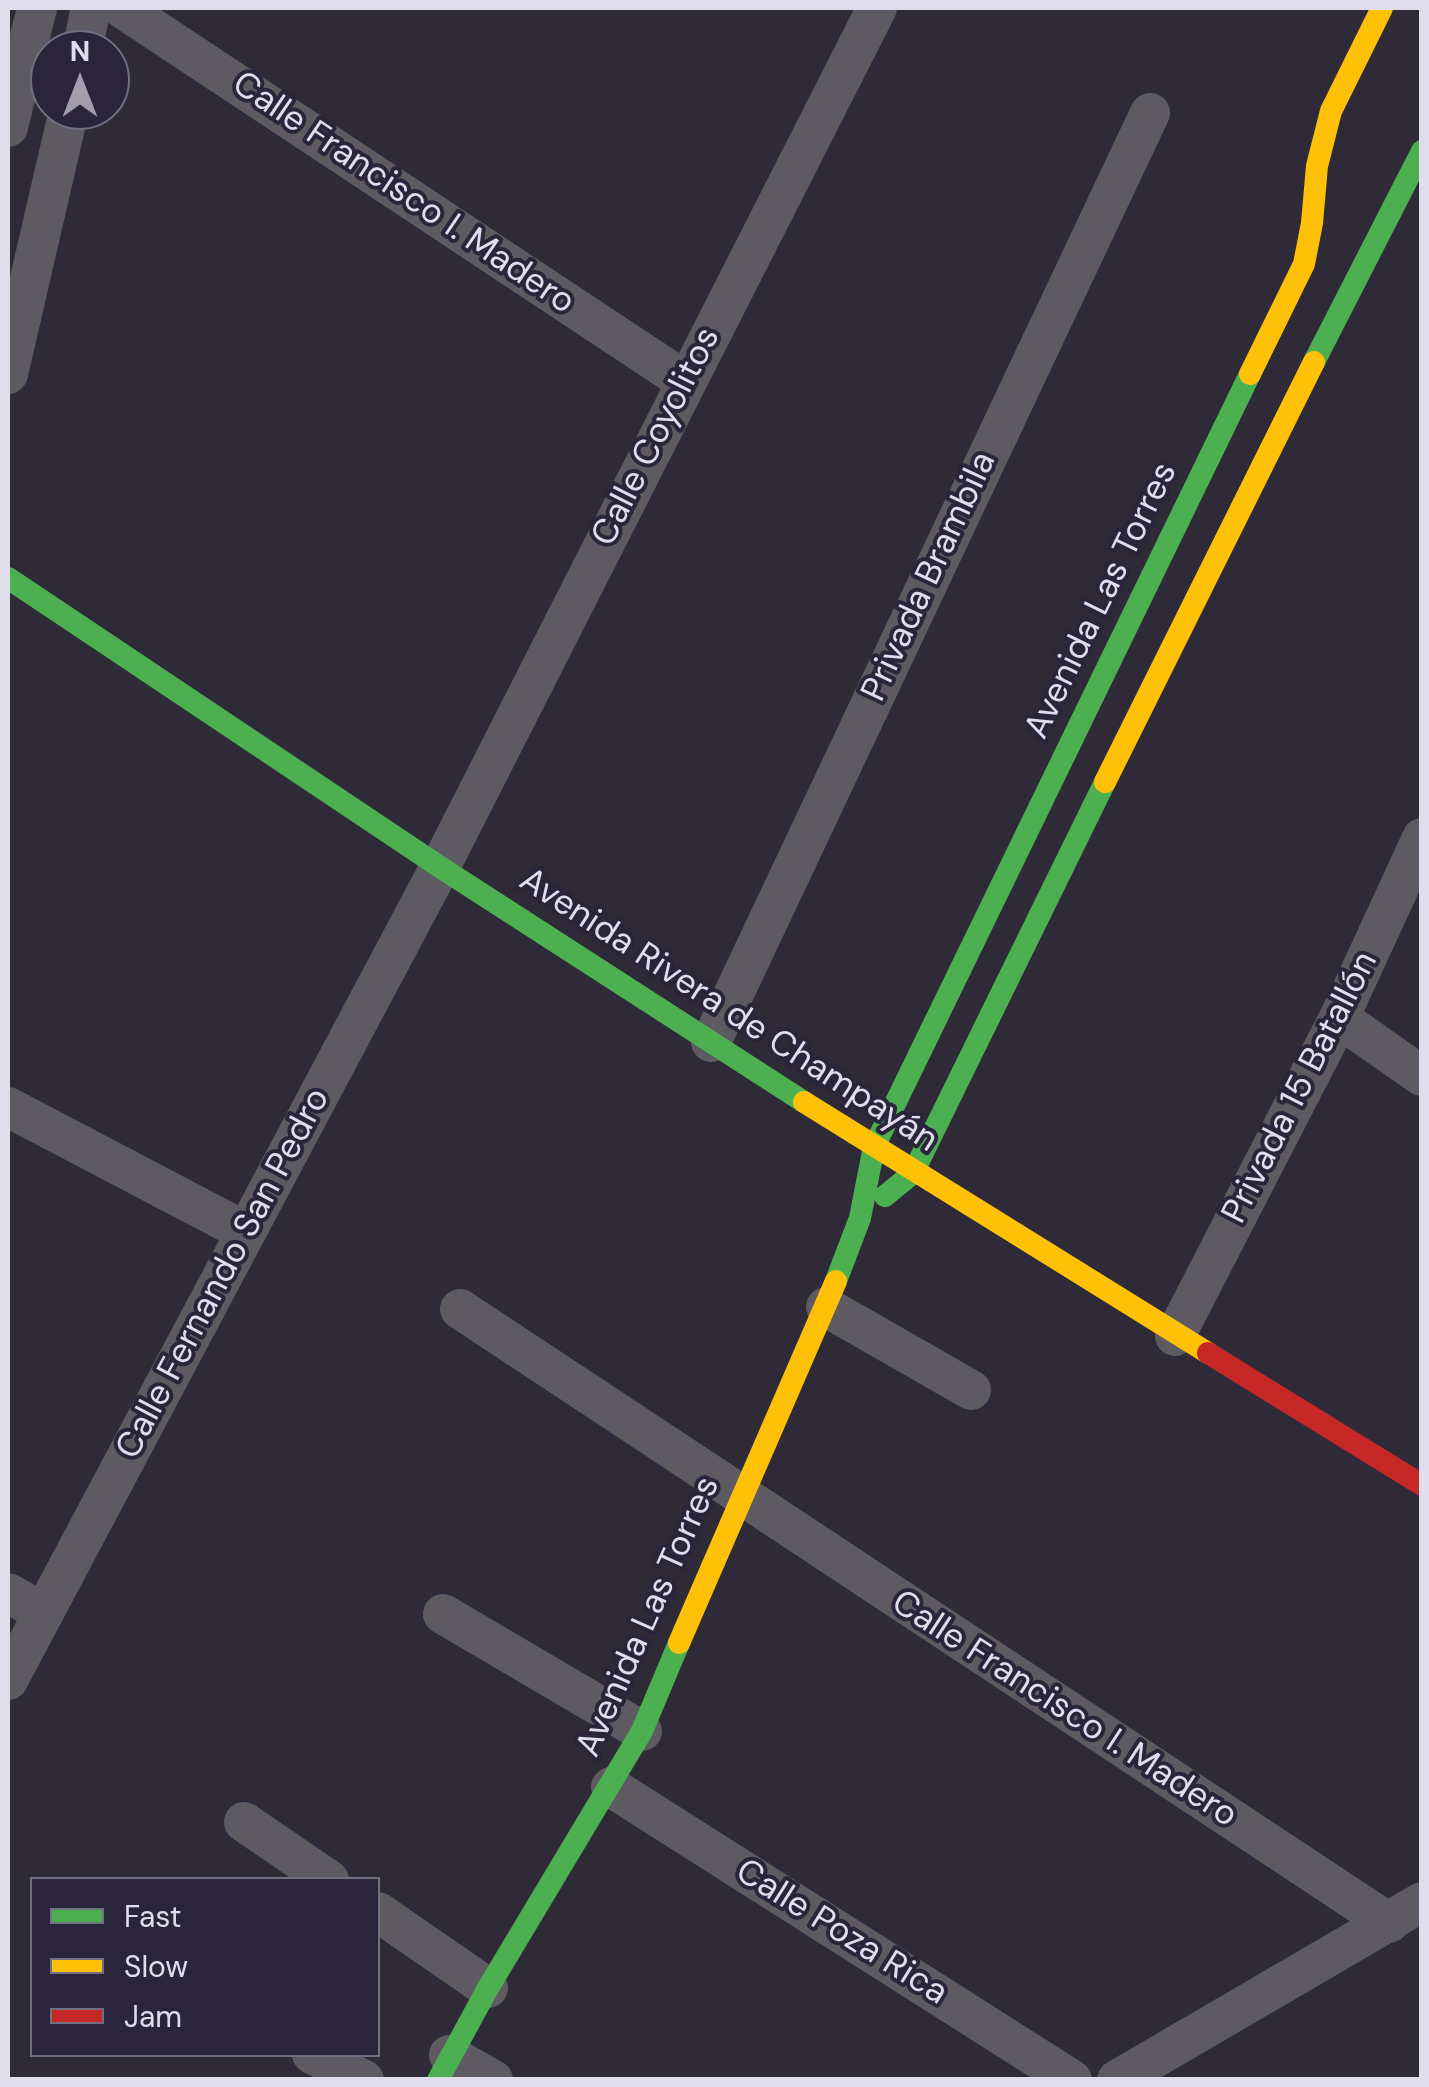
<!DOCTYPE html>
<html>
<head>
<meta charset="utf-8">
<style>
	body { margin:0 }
	#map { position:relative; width:1429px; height:2087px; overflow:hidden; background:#2e2a37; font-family:"DM Sans",sans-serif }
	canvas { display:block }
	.frame { position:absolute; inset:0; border:10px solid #e0ddec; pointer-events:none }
	.legend { position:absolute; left:30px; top:1877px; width:350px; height:180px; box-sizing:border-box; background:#2b253c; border:2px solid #736f82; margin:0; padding:12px 18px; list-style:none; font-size:30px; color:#e0ddec }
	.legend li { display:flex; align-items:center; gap:20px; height:50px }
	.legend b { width:50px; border:2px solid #736f82 }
	.north { position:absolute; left:30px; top:30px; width:100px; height:100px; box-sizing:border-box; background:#2b253c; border:2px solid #736f82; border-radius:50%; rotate:0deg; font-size:28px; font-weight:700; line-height:40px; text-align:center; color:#e0ddec }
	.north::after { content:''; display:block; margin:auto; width:35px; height:45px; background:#a29ead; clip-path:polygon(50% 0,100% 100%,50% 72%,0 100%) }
</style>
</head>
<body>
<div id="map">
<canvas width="1429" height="2087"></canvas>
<div class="frame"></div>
<ul class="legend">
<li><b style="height:12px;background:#4caf50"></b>Fast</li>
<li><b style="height:12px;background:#ffc107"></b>Slow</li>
<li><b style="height:12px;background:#c62828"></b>Jam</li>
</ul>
<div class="north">N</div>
</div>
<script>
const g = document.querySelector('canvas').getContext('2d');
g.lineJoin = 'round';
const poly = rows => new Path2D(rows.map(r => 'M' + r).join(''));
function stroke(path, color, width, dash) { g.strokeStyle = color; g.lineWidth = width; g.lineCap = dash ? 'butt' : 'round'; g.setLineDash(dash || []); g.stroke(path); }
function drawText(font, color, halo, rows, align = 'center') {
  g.font = font + ' "DM Sans",sans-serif'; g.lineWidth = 8; g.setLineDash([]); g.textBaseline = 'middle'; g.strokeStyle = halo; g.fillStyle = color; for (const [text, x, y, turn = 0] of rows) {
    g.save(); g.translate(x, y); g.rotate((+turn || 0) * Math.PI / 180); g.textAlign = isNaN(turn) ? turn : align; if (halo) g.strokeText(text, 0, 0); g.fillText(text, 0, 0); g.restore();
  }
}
stroke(poly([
	[122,8,685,381],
	[82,50,91,8],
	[8,127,37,8],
	[8,374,69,110],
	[1339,1018,1422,1076],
	[711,1042,1150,113],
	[8,1107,246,1232],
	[826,1307,971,1390],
	[460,1309,1389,1923],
	[1175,1336,1339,1018,1422,838],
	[8,1593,44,1613],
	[443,1614,642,1731],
	[8,1680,440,867,877,8],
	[611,1787,1072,2080],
	[244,1822,329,1880],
	[378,1912,488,1988],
	[312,2054,364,2080],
	[449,2055,493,2080],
	[1117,2080,1422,1902]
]), '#5d5b61', 40);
stroke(poly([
	[1314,362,1422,151],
	[8,578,440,867,804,1102],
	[885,1196,913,1173,1105,782],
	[836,1281,860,1218,874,1147,1250,374],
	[438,2080,488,1988,642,1731,679,1643]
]), '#4caf50', 22);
stroke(poly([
	[1250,374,1304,264,1312,223,1317,166,1331,111,1382,8],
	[1105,782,1314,362],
	[804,1102,1208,1353],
	[679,1643,836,1281]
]), '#ffc107', 22);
stroke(poly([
	[1208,1353,1422,1485]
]), '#c62828', 22);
drawText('35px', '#e0ddec', '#2b253c', [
	["Calle Francisco I. Madero",403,194,34],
	["Calle Coyolitos",657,437,-63],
	["Privada Brambila",930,577,-65],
	["Avenida Las Torres",1102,601,-64],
	["Avenida Rivera de Champayán",728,1011,33],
	["Privada 15 Batallón",1301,1088,-63],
	["Calle Fernando San Pedro",224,1274,-62],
	["Avenida Las Torres",649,1617,-66],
	["Calle Francisco I. Madero",1064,1710,33],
	["Calle Poza Rica",841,1933,32]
]);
</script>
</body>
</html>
